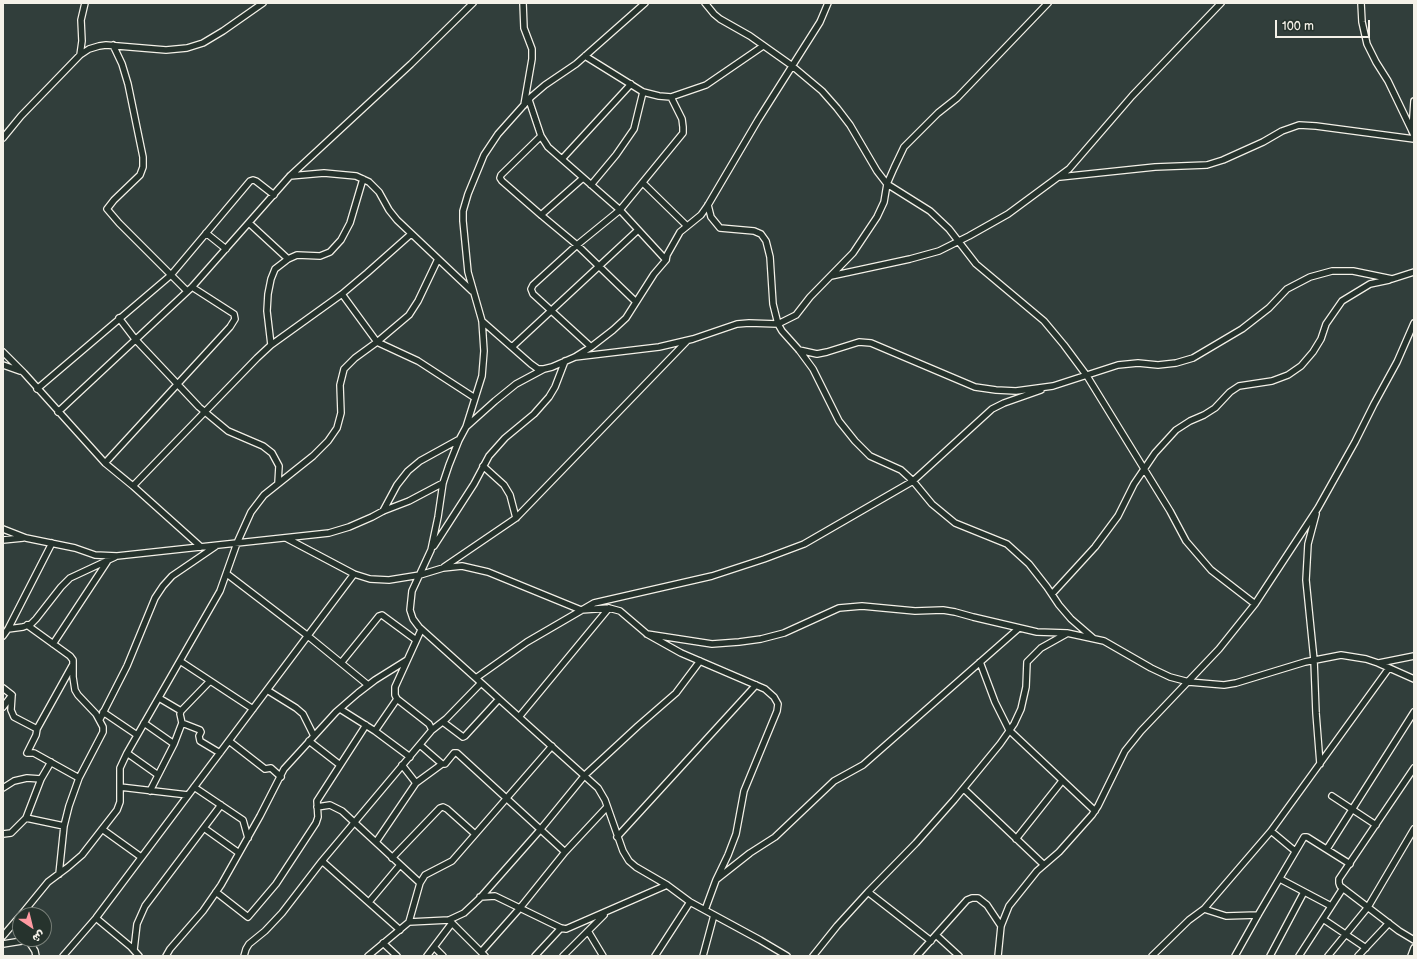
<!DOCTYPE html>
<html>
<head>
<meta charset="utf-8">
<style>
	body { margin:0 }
	#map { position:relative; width:1417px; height:959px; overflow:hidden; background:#313e3b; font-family:"Balsamiq Sans","Playpen Sans Arabic",sans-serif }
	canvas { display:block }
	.frame { position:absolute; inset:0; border:4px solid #f4f1e8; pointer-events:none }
	.north { position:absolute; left:12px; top:907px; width:40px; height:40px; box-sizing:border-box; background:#26332d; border:1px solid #787f78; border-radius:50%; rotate:145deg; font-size:11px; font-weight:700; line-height:16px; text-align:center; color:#f4f1e8 }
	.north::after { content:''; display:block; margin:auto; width:14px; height:18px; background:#ff9aa2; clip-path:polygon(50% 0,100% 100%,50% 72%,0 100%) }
	.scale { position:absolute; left:1275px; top:20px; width:95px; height:18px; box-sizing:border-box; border:2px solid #f4f1e8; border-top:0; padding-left:5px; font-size:12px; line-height:14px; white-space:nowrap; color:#f4f1e8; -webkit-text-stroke:3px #26332d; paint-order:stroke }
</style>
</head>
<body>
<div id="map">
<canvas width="1417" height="959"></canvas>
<div class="frame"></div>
<div class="north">ش</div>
<div class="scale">100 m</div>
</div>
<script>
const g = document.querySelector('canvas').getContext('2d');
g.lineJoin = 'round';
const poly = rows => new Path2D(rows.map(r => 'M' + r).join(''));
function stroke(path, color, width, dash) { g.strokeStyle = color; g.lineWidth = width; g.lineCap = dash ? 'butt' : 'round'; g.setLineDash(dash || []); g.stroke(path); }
const minor = poly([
	[523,3,524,28,532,49,532,59,524,105],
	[645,3,576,64,545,85,531,97,498,134,484,155,468,194,463,211,463,221,468,272,482,321,484,351,482,376,466,427,459,440,449,465,443,483,438,517,431,550,412,591,410,610,413,619,419,627,598,788,605,800,623,851,629,861,636,867,667,885,690,902,760,940,787,956],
	[705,3,714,14,720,19,750,36,791,65,822,91,837,108,850,125,877,171,887,184,930,211,949,229,976,264,1044,321,1064,345,1087,376,1170,511,1186,541,1211,570,1255,604],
	[1361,3,1362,22,1367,44,1376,62,1388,81,1414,135],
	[113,45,122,64,128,84,143,157,143,167,140,175,114,200,107,209,119,223,187,291],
	[80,55,82,41,81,20,85,3],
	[585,56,643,92,659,96,671,97,706,85,763,46],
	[529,100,541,136,548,147,620,210,666,260],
	[1412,131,1414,101],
	[541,136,501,175,500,178,502,181,541,215,577,245,636,302],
	[3,138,21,116,80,55,89,49,99,46,106,45,166,50,187,48,203,43,223,31,263,3],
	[562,159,631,84],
	[290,176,324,173,356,176,369,182,379,192,389,210,397,220,472,291],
	[1060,177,1155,167,1207,165,1223,160,1263,142,1282,131,1299,125,1316,126,1414,139],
	[643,183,687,226],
	[591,185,616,155,634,129,643,92],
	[708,205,711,217,720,228,754,231,761,234,766,241,770,257,773,304,778,324,782,331,799,350,813,369,839,421,855,441,870,456,901,470,913,481,932,504,955,523,1007,544,1029,564,1047,587,1059,605,1071,619,1093,638],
	[541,215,583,178],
	[249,223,288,259],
	[206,233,226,249],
	[831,276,910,259,939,251,969,236,1008,214,1069,169,1132,96,1221,3],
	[342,294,377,342,418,361,475,398],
	[119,318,135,339,199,407,228,431,263,446,272,453,279,466,278,483],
	[482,321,531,364,538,369,544,369,552,367,575,357,591,347,613,330,626,318,654,274,666,260,667,255,680,232,701,215,708,205,758,120,820,22,828,3],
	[271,345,267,311,268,294,271,279,275,269,288,259,297,255,320,256,330,252,341,240,350,223,363,179],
	[512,347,638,230],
	[591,347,533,294,531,289,533,285,577,245,620,210,683,133,683,127,682,119,671,97],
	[799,350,817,354,827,352,859,342,871,343,975,387,996,390,1016,391,1053,386,1118,365,1138,363,1158,365,1176,363,1193,358,1242,329,1269,308,1287,289,1310,277,1332,271,1353,271,1392,279,1414,272],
	[3,352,24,373,105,463,133,486,201,547],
	[575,357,659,347,693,339,737,324,749,323,778,324,796,315,810,297,853,253,877,217,884,202,887,184,894,168,904,147,938,113,957,98,1048,3],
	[3,365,20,371],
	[37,389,171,275,250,181,253,180,256,181,274,195],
	[58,412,192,287,290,176,411,64,473,3],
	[466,427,495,401,516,384,544,369],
	[105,463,230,327,235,319,234,314,192,287],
	[483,466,504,485,510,495,516,518],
	[133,486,257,358,271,345,342,294,367,273,411,234],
	[383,511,397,485,408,471,420,461,458,440],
	[1316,514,1308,544,1306,580,1314,660,1316,713,1320,764],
	[3,529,26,538,75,548,95,555,117,556,329,533,349,527,372,517,383,511,409,501,443,483],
	[286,538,354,574,370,579,389,580,420,575,443,568,462,566,488,572,581,610,609,608,620,611,647,634,681,653,765,689,774,697,778,704,777,711,744,791,736,834,728,855,716,880,705,910],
	[3,540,23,538],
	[434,546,474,484,489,456,505,438,534,414,549,397,555,387,565,361],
	[444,567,516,518,687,341],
	[227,574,308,636,368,685],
	[1052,594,1095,547,1118,516,1134,484,1155,453,1176,430,1190,421,1204,415,1215,408,1230,392,1239,386,1272,381,1288,375,1301,366,1313,352,1321,339,1326,324,1342,301,1370,284,1389,280],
	[27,625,70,656,73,660,73,677,75,690,78,695,96,714,103,727,103,732,79,778,69,806,64,826,59,874],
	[8,629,23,627,31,624,36,619,61,587,70,578,115,557],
	[647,634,712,644,739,642,761,639,784,633,839,608,862,606,915,611,943,610,955,612,973,617,1037,632,1067,633,1104,641,1151,668,1170,677,1189,682,1224,685,1236,683,1305,662,1341,655,1366,659,1378,663,1414,679],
	[3,636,8,629,52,543],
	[53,644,107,562],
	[180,661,253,709],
	[980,662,995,702,1009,730,1095,811],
	[341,663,379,616,382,615,416,640],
	[1379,663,1414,656],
	[476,678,527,642,594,603,712,576,764,559,804,544,913,481,992,409,1004,403,1041,390],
	[3,688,12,695,11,710,14,717,37,729,36,735,27,753,34,753,79,778],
	[267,690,296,708,303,714,314,736],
	[159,698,181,711],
	[3,707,12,695],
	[340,709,375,731,410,757],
	[103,712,137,735],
	[519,717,609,608],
	[100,719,127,666,155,598,163,586,172,576,216,546],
	[443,722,463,737,465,736,499,699],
	[144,723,174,744],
	[182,723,200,730,201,732,199,736,200,741,220,753],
	[37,729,72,666],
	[432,730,446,719,481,683],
	[375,731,397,699],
	[229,741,265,769,271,768,281,777],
	[309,741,340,765],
	[420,745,442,764],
	[127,753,158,775],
	[402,765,416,783],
	[1414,768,1339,879,1339,883,1340,886,1399,931,1414,940],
	[120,787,188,795],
	[194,787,243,820,248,838],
	[3,788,14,781,27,778,41,779],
	[964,789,1043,864],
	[150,791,174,744,182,723,180,714,181,711,210,681],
	[1332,796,1376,825],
	[317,807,330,805,342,811,420,883],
	[26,818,64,826],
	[204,828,239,853],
	[102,829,141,857],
	[1271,831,1295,851],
	[3,834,11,833,26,818,41,779,51,762],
	[617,837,756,685],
	[1016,839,1062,781],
	[376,842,416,783,442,764,445,764,454,753,457,753,565,852],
	[1327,849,1414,712],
	[392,858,440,808,443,807,447,809,475,834],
	[322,861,400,930],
	[717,879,750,853,775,837,834,781,863,765,1019,628],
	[1280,879,1331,906],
	[216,892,248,917,276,884,316,823,318,817,317,801,366,725],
	[868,892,916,843,954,800,1000,744,1014,724,1021,709,1026,687,1027,662,1041,648,1066,634],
	[480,897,495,896,561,928,566,929,667,885],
	[369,902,400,865],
	[1204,909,1226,916,1258,915],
	[21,915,48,882,68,867,82,855,117,810,120,802,120,768,127,753,220,591,237,543,251,512,264,495,313,456,328,441,337,428,341,413,340,385,344,369,355,358,377,342,409,315,418,301,438,259],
	[96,918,131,947,139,956],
	[1323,919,1366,948],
	[449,920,485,956],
	[409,922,420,883,425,875,452,861,552,746],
	[588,931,603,956],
	[936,935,959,956],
	[3,936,20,916],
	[383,943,397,956],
	[3,944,28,940,35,951,36,956],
	[434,947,443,956],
	[134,950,137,924,145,906,221,805],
	[481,952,520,908,565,852,607,807],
	[63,956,96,918,354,574],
	[166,956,170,949,203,911,221,885,260,816,284,769,336,712,358,693,375,680,407,660],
	[244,956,246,949,249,944,265,931,282,913,322,861,432,730,429,724,397,699,395,695,395,687,421,630],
	[368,956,409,922,449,920,464,913,480,898,540,830,585,775,638,726,676,693,700,661],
	[427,956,452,923],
	[535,956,561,928],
	[563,956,604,915],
	[655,956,690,902],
	[703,956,714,915],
	[813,956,837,926,868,892,931,941],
	[917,956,967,900,972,898,978,898,987,905,1001,926],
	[998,956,1001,926,1009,906,1037,871,1059,852,1092,815,1098,806,1125,751,1141,731,1219,649,1255,604,1318,508,1355,442,1374,404,1397,362,1414,323],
	[1152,956,1189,920,1204,909,1271,831,1389,668],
	[1235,956,1258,915,1304,837,1307,837,1350,864],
	[1270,956,1304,892],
	[1299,956,1343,888],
	[1328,956,1368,907,1414,829],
	[1358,956,1389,923],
	[1411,956,1414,948]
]);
stroke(minor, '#f4f1e8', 8);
stroke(minor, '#26332d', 5.5);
</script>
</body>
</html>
